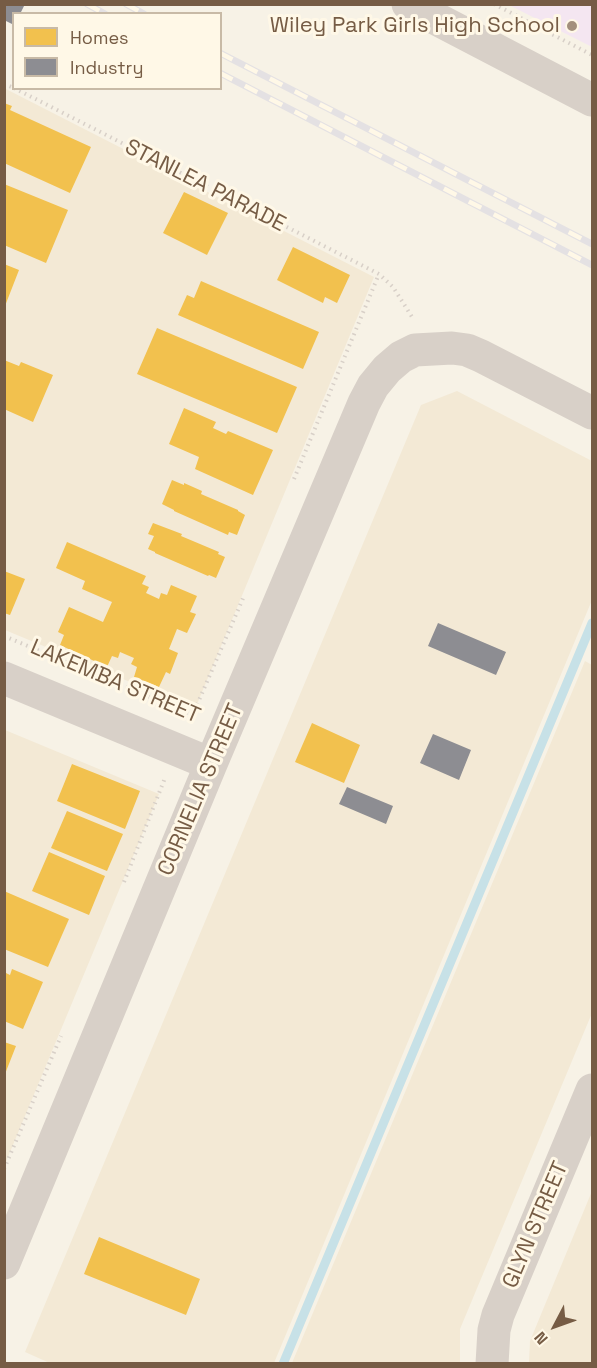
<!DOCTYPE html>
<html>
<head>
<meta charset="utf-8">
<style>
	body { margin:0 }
	#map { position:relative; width:597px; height:1368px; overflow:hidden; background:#f7f2e6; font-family:"Space Grotesk",sans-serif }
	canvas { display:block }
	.frame { position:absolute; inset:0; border:6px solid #765c45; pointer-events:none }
	.legend { position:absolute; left:12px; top:12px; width:210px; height:78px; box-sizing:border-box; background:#fff8e7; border:2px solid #c8baa6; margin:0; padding:8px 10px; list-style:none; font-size:18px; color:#765c45 }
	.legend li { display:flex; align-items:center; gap:12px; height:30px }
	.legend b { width:30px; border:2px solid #c8baa6 }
	.north { position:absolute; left:525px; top:1296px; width:60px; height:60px; -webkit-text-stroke:4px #fff8e7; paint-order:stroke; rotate:229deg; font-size:16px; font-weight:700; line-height:24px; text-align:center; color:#765c45 }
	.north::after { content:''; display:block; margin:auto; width:21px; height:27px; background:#765c45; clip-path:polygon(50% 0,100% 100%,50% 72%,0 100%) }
</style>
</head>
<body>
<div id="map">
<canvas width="597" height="1368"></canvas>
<div class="frame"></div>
<ul class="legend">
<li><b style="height:16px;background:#f2c14e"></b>Homes</li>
<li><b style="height:16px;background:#8d8d92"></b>Industry</li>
</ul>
<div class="north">N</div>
</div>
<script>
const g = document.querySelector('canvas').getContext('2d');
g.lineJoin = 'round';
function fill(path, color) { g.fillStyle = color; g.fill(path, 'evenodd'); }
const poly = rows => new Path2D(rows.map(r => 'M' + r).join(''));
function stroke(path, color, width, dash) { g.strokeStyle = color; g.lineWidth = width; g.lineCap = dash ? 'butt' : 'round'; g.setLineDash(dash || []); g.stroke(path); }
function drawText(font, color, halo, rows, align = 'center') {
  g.font = font + ' "Space Grotesk",sans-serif'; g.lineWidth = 6; g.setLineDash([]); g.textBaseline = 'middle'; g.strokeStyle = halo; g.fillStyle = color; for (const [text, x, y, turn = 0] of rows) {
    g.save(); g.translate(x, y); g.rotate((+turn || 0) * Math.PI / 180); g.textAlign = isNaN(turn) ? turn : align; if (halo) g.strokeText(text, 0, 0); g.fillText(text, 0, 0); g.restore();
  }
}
fill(poly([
	[4,88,374,277,195,709,5,630],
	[457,391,592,461,592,600,274,1363,52,1364,25,1352,421,405],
	[585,661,592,665,592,1013,460,1329,460,1363,292,1363],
	[5,730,159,794,5,1164],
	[592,1191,592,1363,529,1363,530,1341]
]), '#f3e9d5');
fill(poly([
	[509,5,592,5,592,47]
]), '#f4e6f1');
fill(poly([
	[4,103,12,106,10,110,91,147,70,193,4,163],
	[4,184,68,210,46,263,4,245],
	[184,192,228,213,207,255,163,233],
	[293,247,350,275,337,303,325,297,323,303,277,280],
	[4,264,19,270,5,306,4,306],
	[201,281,319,332,303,369,178,315,187,295,194,298],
	[157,328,297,387,277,433,137,374],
	[4,360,19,366,21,362,53,375,33,422,4,409],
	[184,408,216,422,213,428,226,434,228,431,273,450,253,495,195,469,199,457,169,444],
	[172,480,184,485,184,483,202,491,201,494,238,510,238,511,245,515,237,535,229,532,228,535,174,511,174,510,162,504],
	[153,523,182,534,181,536,219,552,218,554,225,557,216,578,209,575,208,576,155,553,155,552,148,549,154,536,148,534],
	[67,542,146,576,142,584,149,587,146,593,159,599,161,593,167,595,171,585,197,596,190,612,196,614,187,633,177,629,169,649,178,653,170,674,166,672,159,687,134,677,137,667,131,664,134,658,120,652,118,658,112,656,107,667,60,645,64,635,58,632,69,607,103,622,112,602,82,589,85,581,56,568],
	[4,571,25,579,10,615,4,613],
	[312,723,360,745,344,783,295,762],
	[72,764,140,791,125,829,57,801],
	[67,811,123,834,107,871,51,848],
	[49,852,105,876,89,915,32,891],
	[4,891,69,919,48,967,4,949],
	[12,969,43,982,23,1029,4,1021,4,972,10,975],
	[4,1042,16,1046,5,1074,4,1074],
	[99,1237,200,1279,186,1315,84,1274]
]), '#f2c14e');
fill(poly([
	[4,4,25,4,20,14,14,14,14,25,4,20],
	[438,623,506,652,496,675,428,646],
	[433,734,471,750,459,780,420,763],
	[347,787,393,806,386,824,339,804]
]), '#8d8d92');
stroke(poly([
	[283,1364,592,623]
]), '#c7e1e7', 9);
stroke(poly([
	[494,4,592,55],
	[4,84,14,88],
	[14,88,379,274,393,287,414,320],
	[294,479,379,274],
	[4,636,195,716],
	[190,721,244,596],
	[124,882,165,778],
	[4,1169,61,1036],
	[4,1362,7,1364]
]), '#d8d0c8', 4, [1.5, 4.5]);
stroke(poly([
	[4,678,211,764],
	[4,1263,211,764,364,403,373,386,387,369,401,357,415,350,452,348,467,350,481,356,592,413],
	[492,1364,494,1330,498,1315,592,1090]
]), '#d8d0c8', 33);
stroke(poly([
	[408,4,592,100]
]), '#d8d0c8', 33);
const rail = poly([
	[87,4,105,14],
	[126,4,144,14],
	[220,53,592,244],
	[220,73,592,265]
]);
stroke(rail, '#e4e1e3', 7);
stroke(rail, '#fff8e7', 4.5, [14]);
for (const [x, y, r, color] of [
	[572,26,6,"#a3907d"]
]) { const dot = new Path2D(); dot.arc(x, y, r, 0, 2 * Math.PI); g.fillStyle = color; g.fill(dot); stroke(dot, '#fff8e7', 2); }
drawText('22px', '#765c45', '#fff8e7', [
	["Wiley Park Girls High School",560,26]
], 'right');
drawText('22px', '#765c45', '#fff8e7', [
	["STANLEA PARADE",205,186,27],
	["LAKEMBA STREET",115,682,23],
	["CORNELIA STREET",201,790,-67],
	["GLYN STREET",536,1225,-67]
]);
</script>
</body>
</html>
